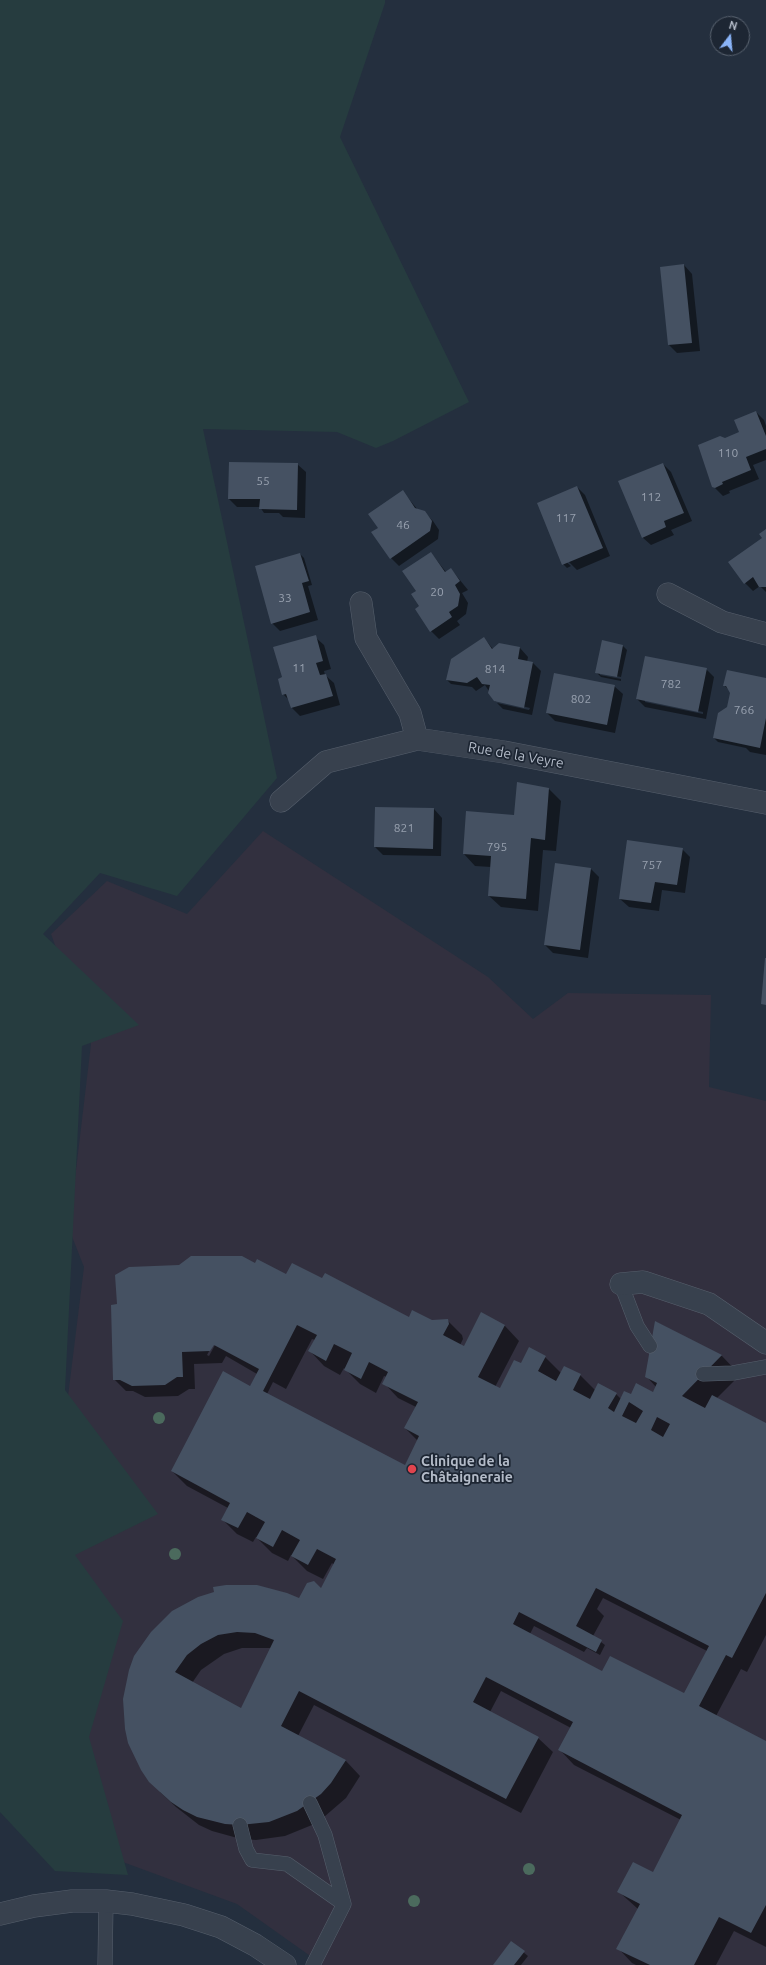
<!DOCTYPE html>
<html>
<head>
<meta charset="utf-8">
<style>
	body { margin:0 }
	#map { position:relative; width:766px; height:1965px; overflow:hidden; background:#242f3e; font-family:Ubuntu,sans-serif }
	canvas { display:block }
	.north { position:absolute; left:710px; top:16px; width:40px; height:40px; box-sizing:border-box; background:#1d2633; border:1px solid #59626f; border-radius:50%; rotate:16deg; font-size:11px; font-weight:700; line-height:16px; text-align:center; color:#b4bcc9 }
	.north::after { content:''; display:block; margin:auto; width:14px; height:18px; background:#8ab4f8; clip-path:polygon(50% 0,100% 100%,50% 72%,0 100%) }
</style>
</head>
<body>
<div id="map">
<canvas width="766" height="1965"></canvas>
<div class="north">N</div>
</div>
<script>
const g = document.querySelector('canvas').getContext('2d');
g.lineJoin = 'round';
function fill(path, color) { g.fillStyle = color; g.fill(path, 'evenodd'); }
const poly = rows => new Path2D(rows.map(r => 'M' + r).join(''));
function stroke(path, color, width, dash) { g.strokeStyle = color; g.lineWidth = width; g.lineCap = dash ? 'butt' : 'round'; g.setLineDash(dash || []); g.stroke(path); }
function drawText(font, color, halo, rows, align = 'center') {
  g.font = font + ' Ubuntu,sans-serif'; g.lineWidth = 3.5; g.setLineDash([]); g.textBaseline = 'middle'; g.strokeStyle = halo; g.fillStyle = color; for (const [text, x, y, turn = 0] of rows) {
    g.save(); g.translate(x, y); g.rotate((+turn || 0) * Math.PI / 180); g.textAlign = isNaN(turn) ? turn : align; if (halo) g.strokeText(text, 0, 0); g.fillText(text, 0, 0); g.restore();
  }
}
fill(poly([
	[263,831,488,977,533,1019,568,993,711,995,709,1087,766,1101,766,1965,323,1965,237,1904,120,1861,34,1671,84,1267,69,1229,91,1044,51,934,107,881,187,914]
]), '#32303f');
fill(poly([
	[0,0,385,0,385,3,340,137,469,402,393,441,376,448,337,432,203,429,277,778,177,896,100,873,43,934,139,1025,82,1046,65,1390,158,1514,75,1555,123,1621,89,1737,128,1875,55,1871,0,1812]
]), '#263c3f');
fill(poly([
	[684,265,692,274,700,351,677,353,669,345],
	[756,412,764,420,766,426,766,460,753,465,759,479,729,491,730,493,723,496,713,486,706,468,725,439,740,433],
	[297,464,306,472,305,518,283,517,279,513,264,513,260,507,237,507,229,499],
	[663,464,671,472,692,521,671,530,674,535,651,545,642,537],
	[577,487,585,495,610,556,577,570,565,558,563,559,571,566,567,568,563,564,538,503],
	[403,492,418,510,424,512,433,521,439,530,438,539,399,566,391,558,379,528],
	[766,530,766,592,760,586,753,591,745,583],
	[431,553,446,572,451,569,468,590,462,593,468,603,466,614,457,621,460,625,439,639,431,631,420,606,418,592],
	[300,554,304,558,312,585,308,586,318,620,280,631,272,623],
	[315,637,324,645,331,669,324,671,325,675,334,683,340,705,300,716,292,708,290,701,283,694,283,678],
	[484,638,493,649,500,644,520,648,528,657,527,662,533,663,541,671,532,715,503,709,497,703,529,710,530,708,496,700,496,702,485,685,476,691,472,687,451,684,447,680],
	[623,646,627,650,621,677,600,673,600,675,621,679,621,681,601,677,597,673],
	[706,669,714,677,706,719,645,707,637,699],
	[645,700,703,712,703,714,645,702],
	[766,679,766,755,750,752,746,748,718,742,714,738,728,708,732,693,725,686],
	[614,686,623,694,615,733,555,721,547,713],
	[549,789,561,801,556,851,543,850,538,911,501,907,489,896,491,867,475,866,464,854],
	[376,808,434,809,442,818,441,856,383,855,375,847],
	[682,849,690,857,685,893,662,890,659,911,629,907,620,899],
	[591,869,599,877,588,958,553,953,545,945],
	[255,1264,409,1318,432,1321,447,1320,462,1335,463,1339,460,1345,465,1347,482,1314,505,1326,519,1341,495,1387,500,1390,521,1364,545,1357,561,1373,564,1367,580,1375,596,1391,616,1394,621,1399,631,1396,653,1393,656,1387,646,1376,656,1322,722,1356,740,1375,717,1398,766,1424,766,1635,747,1672,741,1669,716,1716,766,1742,766,1947,734,1931,716,1965,636,1965,632,1963,618,1948,638,1909,618,1891,653,1874,681,1820,574,1765,560,1750,571,1728,501,1691,490,1712,538,1738,553,1752,521,1813,314,1705,298,1736,346,1761,360,1776,346,1798,324,1817,312,1825,285,1836,256,1840,241,1839,212,1831,199,1825,176,1807,160,1792,130,1670,321,1589,334,1565,332,1563,323,1579,307,1571,291,1555,288,1561,272,1553,256,1537,253,1542,237,1534,222,1519,228,1508,187,1486,172,1471,250,1387,257,1374,226,1356,222,1363,194,1364,195,1389,189,1389,178,1396,145,1397,133,1391,126,1391,114,1379,118,1305],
	[312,1339,315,1340,310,1351,324,1366,340,1375,344,1368,360,1384,376,1393,384,1376,387,1377,384,1383,398,1398,416,1407,405,1428,418,1441,405,1466,267,1394,273,1382,286,1389],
	[213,1344,215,1345,209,1356,207,1355],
	[603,1598,707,1651,684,1695,603,1672,530,1634,534,1626,584,1652,587,1648,600,1655,605,1645,593,1636,604,1616,597,1609],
	[242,1648,271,1648,241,1709,192,1683,201,1670,224,1654],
	[512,1943,528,1956,521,1965,495,1965]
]), '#0007');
fill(poly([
	[684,264,692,343,668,345,660,267],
	[756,411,766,436,766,449,746,457,751,470,722,482,723,484,715,488,712,487,698,445,720,436,725,438,739,432,734,420],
	[229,462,298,463,297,510,259,509,260,499,228,499],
	[663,463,684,513,664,521,666,527,642,538,618,481],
	[577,486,603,548,562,565,537,503],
	[403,490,415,508,425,511,432,521,430,531,390,559,371,532,378,528,368,514],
	[766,529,766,587,759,587,753,577,744,584,728,562,762,538,759,534],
	[431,552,445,572,451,568,460,581,455,585,460,594,458,606,449,612,452,617,430,632,415,609,419,606,411,594,416,591,402,571],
	[300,553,309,581,302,583,310,612,271,624,255,566],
	[316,635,323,661,316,663,320,675,326,674,333,696,291,708,286,694,282,695,278,679,282,677,273,647],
	[484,637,492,649,499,643,520,647,518,659,533,662,524,708,494,701,488,693,490,685,482,684,477,677,467,683,446,680,451,659],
	[602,640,623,645,617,677,595,673],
	[645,656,707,668,698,712,636,699],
	[727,670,766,678,766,718,760,748,713,738,718,713,727,707,730,693,726,686,723,686],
	[554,673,615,685,607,725,546,713],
	[517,782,549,788,545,840,531,838,526,899,488,896,491,856,463,854,466,811,514,815],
	[375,807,434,808,433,849,374,847],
	[627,840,683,848,677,885,655,882,651,903,619,899],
	[555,863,591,868,580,950,544,945],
	[765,958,766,958,766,1005,761,1004],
	[191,1256,242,1256,255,1263,257,1259,286,1274,292,1263,322,1278,325,1273,409,1317,412,1310,432,1320,448,1319,449,1324,443,1335,464,1346,481,1312,505,1325,478,1377,500,1388,514,1360,521,1363,529,1347,546,1356,538,1371,556,1381,564,1366,581,1374,573,1390,590,1399,598,1383,617,1393,608,1408,614,1412,624,1391,631,1394,636,1383,653,1392,657,1383,645,1377,655,1321,722,1355,682,1396,705,1408,712,1395,766,1423,766,1593,732,1658,726,1655,699,1706,766,1741,766,1905,751,1933,719,1917,694,1965,650,1965,616,1949,640,1904,617,1892,633,1862,653,1872,682,1815,558,1750,573,1722,486,1677,473,1702,539,1737,506,1799,299,1691,281,1726,346,1760,331,1783,321,1794,297,1811,269,1822,240,1825,225,1824,197,1817,183,1810,171,1802,149,1782,141,1770,128,1743,125,1729,123,1699,129,1670,134,1656,151,1632,172,1611,198,1597,214,1592,213,1587,226,1585,257,1585,287,1593,299,1598,307,1583,314,1581,321,1588,336,1559,317,1549,308,1565,291,1556,300,1540,282,1530,273,1547,256,1538,265,1522,247,1512,238,1528,221,1520,230,1503,171,1471,223,1371,250,1386,259,1369,214,1345,210,1351,182,1352,183,1377,177,1377,165,1385,132,1386,120,1380,113,1380,111,1305,117,1304,115,1275,129,1267,179,1265],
	[297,1325,317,1335,308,1351,326,1361,334,1344,352,1353,344,1370,361,1379,369,1362,388,1372,382,1384,418,1402,404,1428,419,1436,405,1465,263,1391],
	[629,1402,643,1411,636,1423,622,1416],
	[657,1417,670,1424,663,1437,651,1430],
	[596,1588,709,1646,684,1693,610,1656,602,1671,513,1624,519,1612,596,1652,602,1640,576,1626],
	[237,1632,255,1633,274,1640,241,1708,175,1672,187,1655,201,1644,218,1635],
	[511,1941,525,1951,514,1965,493,1965]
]), '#455162');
const service = poly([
	[621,1284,637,1326,650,1346],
	[703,1374,733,1373,766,1367],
	[310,1803,325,1835,344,1904,313,1965],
	[240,1825,246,1849,252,1860,287,1864,344,1904],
	[105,1965,106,1901]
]);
const minor = poly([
	[668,594,722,622,766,634],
	[361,603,366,638,410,713,417,739],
	[281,801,326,762,417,739,504,752,766,803],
	[621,1284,643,1282,709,1304,766,1343]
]);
const tertiary = poly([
	[0,1914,34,1906,72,1901,106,1901,132,1904,184,1915,221,1927,255,1945,285,1965]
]);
stroke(service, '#565f6c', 15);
stroke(minor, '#565f6c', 23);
stroke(tertiary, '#565f6c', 23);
stroke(service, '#38414e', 14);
stroke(minor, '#38414e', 22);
stroke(tertiary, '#38414e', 22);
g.fillStyle = '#4b6a5d';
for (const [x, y] of [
	[159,1418],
	[175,1554],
	[529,1869],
	[414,1901]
]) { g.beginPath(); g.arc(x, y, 6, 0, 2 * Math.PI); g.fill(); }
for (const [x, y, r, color] of [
	[412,1469,5,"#e0444e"]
]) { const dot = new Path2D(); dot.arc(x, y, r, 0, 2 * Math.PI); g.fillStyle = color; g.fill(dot); stroke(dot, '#1d2633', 1.5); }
drawText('12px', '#98a1af', null, [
	["110",728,453],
	["55",263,481],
	["112",651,497],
	["117",566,518],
	["46",403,525],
	["20",437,592],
	["33",285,598],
	["11",299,668],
	["814",495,669],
	["782",671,684],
	["802",581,699],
	["766",744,710],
	["821",404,828],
	["795",497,847],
	["757",652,865]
]);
drawText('14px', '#b4bcc9', '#1d2633', [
	["Rue de la Veyre",516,755,10]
]);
drawText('bold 14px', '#b4bcc9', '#1d2633', [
	["Clinique de la",421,1461],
	["Châtaigneraie",421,1477]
], 'left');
</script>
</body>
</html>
